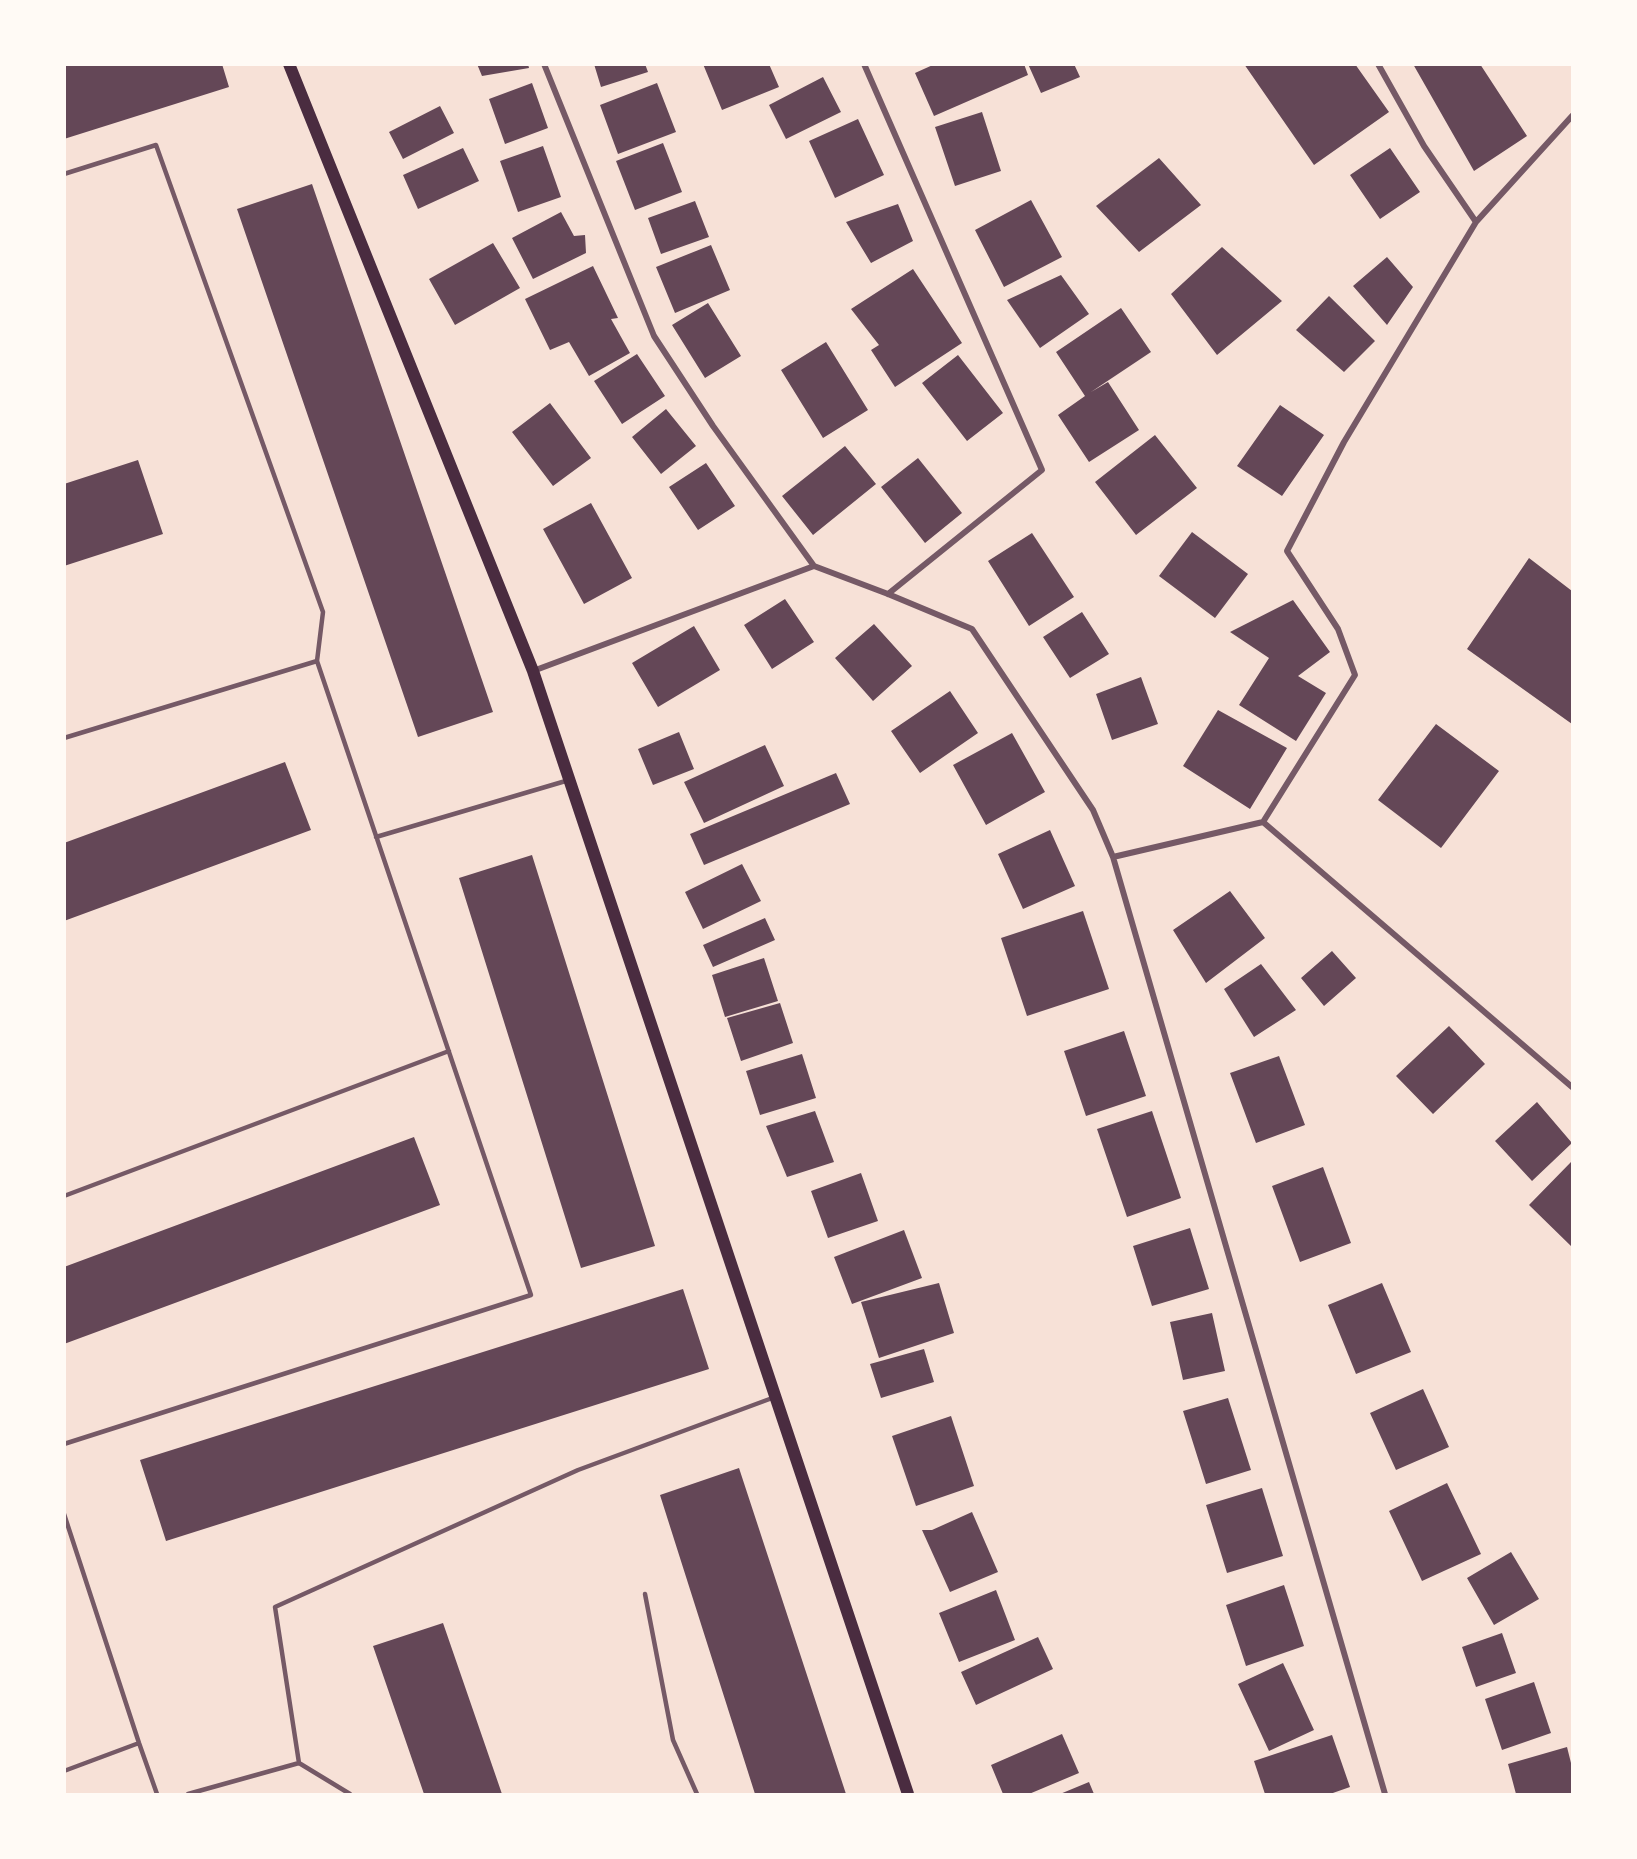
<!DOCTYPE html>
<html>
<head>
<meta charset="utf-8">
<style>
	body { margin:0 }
	#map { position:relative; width:1637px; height:1859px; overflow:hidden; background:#f7e1d7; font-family:"Fira Sans Condensed",sans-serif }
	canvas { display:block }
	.frame { position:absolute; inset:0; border:66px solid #fffaf5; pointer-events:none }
</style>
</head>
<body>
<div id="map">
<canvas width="1637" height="1859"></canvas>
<div class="frame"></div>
</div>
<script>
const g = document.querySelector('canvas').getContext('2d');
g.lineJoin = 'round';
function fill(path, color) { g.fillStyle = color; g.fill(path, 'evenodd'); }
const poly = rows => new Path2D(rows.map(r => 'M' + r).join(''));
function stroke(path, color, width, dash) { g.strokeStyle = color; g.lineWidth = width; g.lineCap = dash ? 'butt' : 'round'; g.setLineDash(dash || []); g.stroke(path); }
fill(poly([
	[64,64,222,64,229,87,64,139],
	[477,64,528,64,529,68,482,76],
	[594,64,645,64,648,72,601,87],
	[703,64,769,64,779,87,722,110],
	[935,64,1024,64,1028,75,934,116,915,73],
	[1028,64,1074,64,1080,77,1041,93],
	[1244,64,1355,64,1389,112,1314,165],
	[1413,64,1480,64,1527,136,1474,171],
	[823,77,841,112,786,139,769,105],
	[532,83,548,128,505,144,489,99],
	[657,83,676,132,618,154,600,105],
	[440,106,454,133,403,159,389,132],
	[982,112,1001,171,955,186,935,127],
	[858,119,884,175,835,198,809,141],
	[663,143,682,192,635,210,616,161],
	[543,146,561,197,518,212,500,161],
	[463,148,479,181,418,209,403,175],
	[1390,148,1420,192,1380,219,1350,175],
	[1159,158,1201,205,1139,252,1096,206],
	[312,184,493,712,418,737,237,209],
	[1031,200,1062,257,1004,287,975,230],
	[695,201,709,237,661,254,648,218],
	[898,204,913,241,871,263,846,222],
	[561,212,574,236,585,235,586,253,533,279,512,238],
	[493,243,520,288,455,325,429,279],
	[711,245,730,290,675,313,656,267],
	[1222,247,1282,301,1217,355,1171,294],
	[1387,257,1413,287,1387,325,1353,286],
	[593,266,618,318,611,319,630,353,589,376,569,342,550,350,525,299],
	[913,269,962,343,895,387,871,350,879,345,851,309],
	[1061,275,1089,314,1040,348,1007,300],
	[1329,296,1375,341,1344,372,1296,330],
	[708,303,741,356,705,378,672,325],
	[1121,308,1151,352,1091,392,1108,382,1139,430,1089,462,1058,415,1085,396,1056,352],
	[826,342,868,410,823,438,781,370],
	[637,354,665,396,622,424,594,381],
	[958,355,1003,413,967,441,922,383],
	[550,403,591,458,553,486,512,432],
	[1280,405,1324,435,1282,496,1237,466],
	[666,409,696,446,661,474,632,437],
	[1155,435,1197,488,1136,535,1095,482],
	[845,446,876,484,813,535,782,496],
	[918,458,962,513,925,543,881,487],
	[138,460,163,534,64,566,64,484],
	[706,463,735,506,698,530,669,487],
	[591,503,632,578,584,604,543,529],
	[1192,532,1248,574,1215,618,1159,576],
	[1032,533,1074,597,1029,626,988,561],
	[1529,558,1572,591,1572,724,1467,649],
	[785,599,814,642,772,669,744,625],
	[1293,600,1330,652,1298,676,1326,693,1296,741,1239,705,1269,658,1230,632],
	[1082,612,1109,654,1070,678,1043,637],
	[874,624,912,666,873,701,835,658],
	[694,626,720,670,658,707,632,663],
	[1141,677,1158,724,1112,740,1096,694],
	[950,691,978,733,920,773,891,731],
	[1218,710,1287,748,1250,809,1183,766],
	[1436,724,1499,771,1441,848,1378,800],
	[679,732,694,769,653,785,638,749],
	[1012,733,1045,792,986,825,953,765],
	[765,745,784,786,704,823,684,782],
	[285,762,311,830,64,921,64,843],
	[836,773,850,804,704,865,690,834],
	[1050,830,1075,886,1023,909,998,854],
	[532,855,655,1246,581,1268,459,878],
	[742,864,761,901,703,929,685,892],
	[1230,891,1265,938,1206,983,1173,930],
	[1083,911,1109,989,1027,1016,1001,938],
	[765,918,775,940,713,967,703,945],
	[1332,951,1356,978,1324,1006,1301,978],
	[764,958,778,1001,725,1017,712,975],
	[1261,964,1296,1010,1254,1037,1224,989],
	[780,1003,793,1043,741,1061,727,1018],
	[1449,1026,1485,1064,1433,1114,1396,1076],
	[1124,1031,1146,1096,1086,1116,1064,1051],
	[802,1054,816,1098,760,1115,746,1071],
	[1279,1056,1305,1125,1256,1143,1230,1073],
	[1537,1102,1572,1143,1532,1181,1495,1141],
	[815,1111,834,1162,787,1177,766,1126],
	[1152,1111,1181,1198,1127,1217,1097,1129],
	[414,1137,440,1205,64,1344,64,1267],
	[1571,1162,1572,1163,1572,1247,1529,1205],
	[1323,1167,1351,1243,1300,1262,1272,1186],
	[861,1173,878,1221,828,1238,811,1191],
	[1190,1228,1209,1289,1152,1306,1133,1246],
	[904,1230,922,1278,852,1304,834,1257],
	[939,1283,954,1333,879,1358,861,1302],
	[1382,1283,1411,1352,1356,1374,1328,1305],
	[683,1289,709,1369,166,1541,140,1460],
	[1212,1313,1225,1371,1183,1380,1170,1322],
	[924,1349,934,1382,881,1398,870,1364],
	[1423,1389,1449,1447,1396,1470,1370,1413],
	[1228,1398,1251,1470,1206,1484,1183,1411],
	[951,1416,974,1486,916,1506,892,1436],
	[739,1468,846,1794,755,1794,660,1495],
	[1447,1483,1481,1554,1422,1581,1389,1511],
	[1262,1488,1283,1556,1227,1573,1206,1505],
	[972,1512,998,1572,950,1592,922,1530,932,1530],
	[1511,1552,1539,1599,1494,1625,1467,1578],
	[1284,1585,1304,1646,1246,1666,1226,1605],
	[996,1590,1015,1640,959,1662,939,1613],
	[443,1623,502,1794,424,1794,373,1646],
	[1502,1633,1516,1673,1476,1687,1462,1647],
	[1038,1637,1053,1669,976,1705,961,1672],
	[1283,1663,1314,1730,1269,1751,1238,1684],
	[1534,1682,1551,1733,1502,1750,1485,1699],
	[1062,1734,1079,1773,1029,1794,1003,1794,991,1765],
	[1332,1735,1350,1787,1330,1794,1265,1794,1254,1761],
	[1567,1747,1572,1767,1572,1794,1516,1794,1508,1764],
	[1089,1782,1094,1794,1060,1794]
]), '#644757');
stroke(poly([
	[64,174,156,145,323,612,317,661],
	[64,738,317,661,531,1295,64,1444],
	[376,837,569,780],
	[64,1196,449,1051],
	[64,1514,139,1743,157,1794],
	[645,1594,673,1740,697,1794],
	[64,1771,139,1743],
	[188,1794,299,1763],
	[350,1794,299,1763,275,1607,578,1470,775,1397]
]), '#755966', 4.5);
stroke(poly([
	[544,64,654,336,713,426,814,566],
	[864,64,1042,470,888,594],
	[1378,64,1424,146,1476,222],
	[533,671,814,566,888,594,972,629,1093,810,1113,857,1385,1794],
	[1263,822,1355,675,1338,629,1287,551,1344,442,1476,222,1572,116],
	[1113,857,1263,822,1572,1087]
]), '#755966', 6);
stroke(poly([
	[289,64,533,671,908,1794]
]), '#4a2c40', 12);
</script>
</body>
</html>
